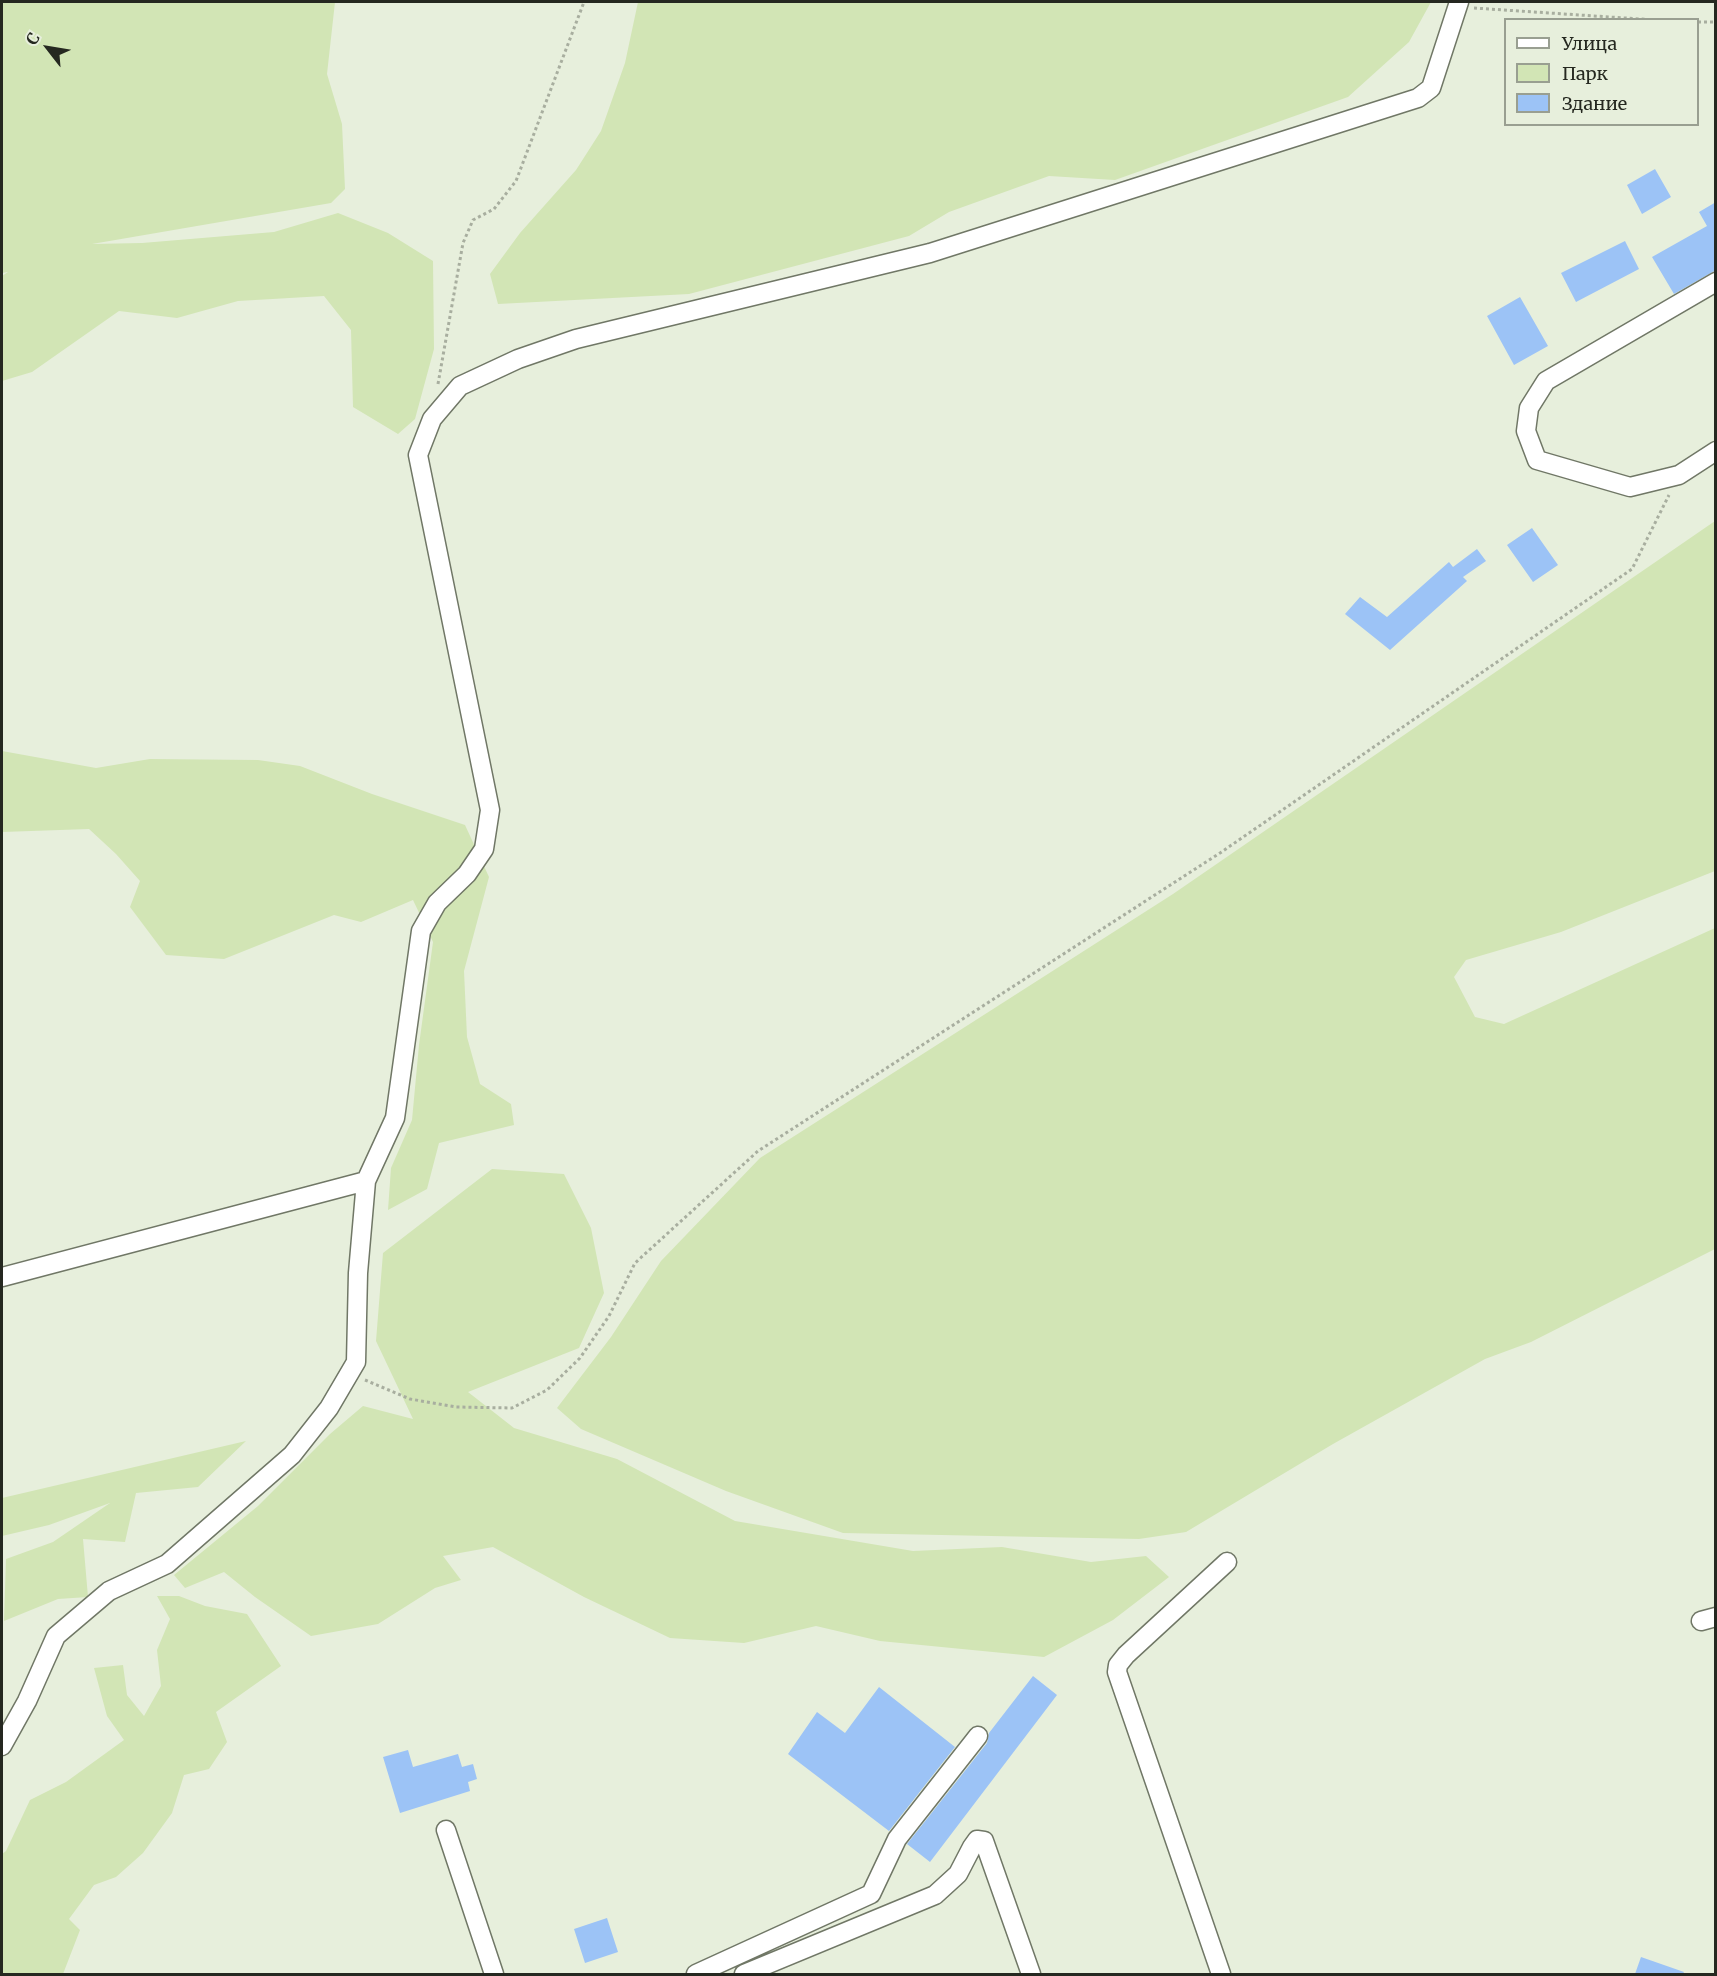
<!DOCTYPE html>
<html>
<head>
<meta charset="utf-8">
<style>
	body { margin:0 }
	#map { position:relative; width:1717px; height:1976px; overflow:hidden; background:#e7efdc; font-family:Merriweather,serif }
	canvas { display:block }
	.frame { position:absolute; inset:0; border:3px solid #252820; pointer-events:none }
	.legend { position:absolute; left:1504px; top:18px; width:195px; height:108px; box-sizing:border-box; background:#e7efdc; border:2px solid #999f91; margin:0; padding:8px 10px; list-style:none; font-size:18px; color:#252820 }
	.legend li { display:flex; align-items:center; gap:12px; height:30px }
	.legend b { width:30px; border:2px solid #999f91 }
	.north { position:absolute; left:18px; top:18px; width:60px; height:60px; -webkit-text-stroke:4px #e7efdc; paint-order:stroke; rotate:301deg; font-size:16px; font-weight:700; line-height:24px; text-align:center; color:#252820 }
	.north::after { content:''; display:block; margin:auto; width:21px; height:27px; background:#252820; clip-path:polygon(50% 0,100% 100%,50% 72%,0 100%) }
</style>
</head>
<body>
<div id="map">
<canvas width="1717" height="1976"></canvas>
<div class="frame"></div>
<ul class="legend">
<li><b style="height:8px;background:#fff"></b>Улица</li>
<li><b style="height:16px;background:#d2e5b5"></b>Парк</li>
<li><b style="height:16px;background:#9cc3f6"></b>Здание</li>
</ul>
<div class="north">С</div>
</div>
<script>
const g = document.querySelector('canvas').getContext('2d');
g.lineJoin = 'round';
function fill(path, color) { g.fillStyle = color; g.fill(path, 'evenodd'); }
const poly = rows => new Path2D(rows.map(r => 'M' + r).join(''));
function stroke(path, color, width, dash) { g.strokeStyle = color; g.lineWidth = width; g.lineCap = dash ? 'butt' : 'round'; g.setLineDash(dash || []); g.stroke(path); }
fill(poly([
	[2,2,335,2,327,74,342,124,345,189,331,203,92,244,142,243,274,232,338,213,388,233,433,261,434,349,415,419,398,434,353,407,351,330,324,296,238,301,177,318,119,311,32,372,2,381,2,276,8,272,2,273],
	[638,2,1431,2,1409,42,1348,97,1115,180,1049,176,949,212,909,236,689,294,498,304,490,274,520,233,576,170,601,131,625,63],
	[1715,521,1715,871,1561,932,1466,960,1454,977,1475,1017,1504,1024,1715,928,1715,1249,1531,1342,1485,1359,1333,1444,1186,1532,1139,1539,843,1533,726,1491,581,1429,557,1408,611,1337,661,1261,760,1158,1173,894],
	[2,751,96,768,150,759,258,760,300,766,372,794,465,825,489,877,464,971,467,1037,480,1084,511,1104,514,1125,439,1143,427,1189,388,1210,391,1168,412,1120,419,1045,433,942,413,900,361,922,334,915,224,959,166,955,130,907,140,881,116,854,89,829,2,832],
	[492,1169,564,1174,591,1228,604,1293,579,1348,468,1392,514,1428,617,1459,735,1521,913,1551,1002,1547,1091,1562,1146,1556,1169,1577,1113,1620,1044,1657,880,1641,816,1626,744,1643,670,1638,584,1597,493,1547,443,1556,461,1580,435,1588,378,1624,311,1636,255,1597,224,1572,185,1588,174,1575,258,1506,330,1434,363,1406,413,1419,376,1341,383,1253],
	[246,1441,198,1487,136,1493,125,1542,83,1539,88,1597,58,1599,4,1621,6,1559,53,1542,110,1503,49,1525,2,1536,2,1498],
	[157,1596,179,1596,205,1606,247,1614,281,1666,216,1712,227,1742,209,1769,184,1775,172,1813,143,1853,116,1877,94,1885,69,1919,80,1930,63,1974,2,1974,2,1854,6,1851,30,1800,66,1782,124,1740,107,1716,94,1668,123,1665,127,1695,144,1716,161,1686,157,1650,170,1619]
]), '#d2e5b5');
fill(poly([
	[1655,169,1671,197,1642,214,1627,185],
	[1716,202,1716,270,1674,294,1652,257,1707,226,1699,212],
	[1625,241,1639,269,1576,302,1561,273],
	[1520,297,1548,346,1514,365,1487,316],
	[1532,528,1558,565,1533,582,1507,545],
	[1477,549,1486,561,1463,577,1467,581,1390,650,1345,614,1360,597,1387,617,1449,562,1453,567],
	[1033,1676,1057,1695,930,1862,907,1844,987,1743,989,1733],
	[879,1687,955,1747,889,1831,788,1754,817,1712,845,1733],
	[408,1750,413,1767,458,1754,462,1767,473,1764,477,1779,468,1782,470,1791,400,1813,383,1757],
	[607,1918,618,1952,585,1963,574,1929],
	[1641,1957,1684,1972,1683,1974,1635,1974]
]), '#9cc3f6');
const minor = poly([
	[1716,282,1546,381,1529,408,1526,431,1537,460,1630,487,1679,475,1716,451],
	[2,1277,366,1181],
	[1701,1621,1716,1617],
	[2,1746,27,1701,56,1636,109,1591,167,1564,292,1455,329,1408,356,1362,358,1273,366,1181,395,1118,421,931,437,903,467,874,484,849,490,810,418,455,432,419,460,386,518,359,576,339,930,253,1418,98,1431,88,1459,2],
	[446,1830,494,1974],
	[696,1974,871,1894,897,1839,978,1736],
	[744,1974,935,1895,958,1874,972,1847,977,1840,984,1841,1031,1974],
	[1221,1974,1117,1672,1118,1665,1126,1655,1227,1562]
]);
stroke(minor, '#707766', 21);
stroke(poly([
	[1474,8,1655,20],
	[1698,22,1716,22],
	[438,384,463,243,473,220,494,209,516,181,584,2],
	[365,1380,410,1399,456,1407,512,1408,547,1390,580,1358,609,1316,635,1263,758,1151,1220,853,1632,569,1669,495]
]), '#a8ae9f', 3, [3, 3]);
stroke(minor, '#fff', 18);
</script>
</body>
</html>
